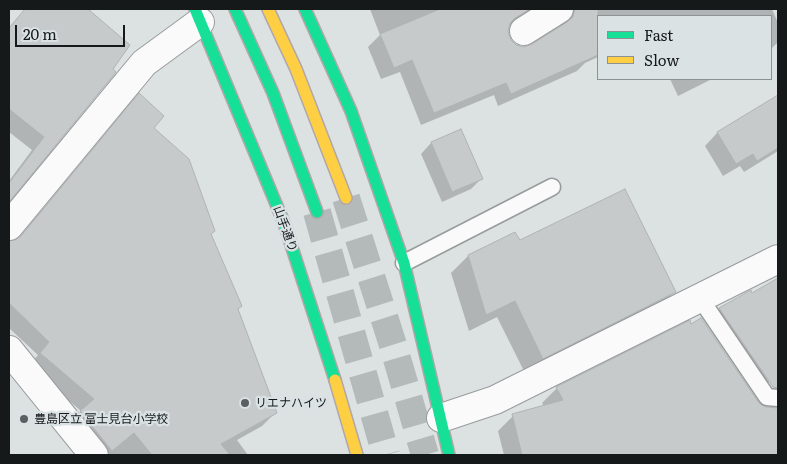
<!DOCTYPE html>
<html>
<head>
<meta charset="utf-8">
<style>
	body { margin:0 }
	#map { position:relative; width:787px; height:464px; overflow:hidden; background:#dce1e2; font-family:Literata,serif }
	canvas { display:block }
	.frame { position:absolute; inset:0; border:10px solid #16191a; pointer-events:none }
	.legend { position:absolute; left:597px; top:15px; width:175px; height:65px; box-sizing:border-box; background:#dae2e4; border:1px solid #8c9293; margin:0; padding:6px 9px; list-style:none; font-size:15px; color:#16191a }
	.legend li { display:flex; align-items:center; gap:10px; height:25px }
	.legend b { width:25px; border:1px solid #8c9293 }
	.scale { position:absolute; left:15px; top:25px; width:110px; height:22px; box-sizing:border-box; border:2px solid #16191a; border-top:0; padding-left:6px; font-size:15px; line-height:18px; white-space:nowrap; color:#16191a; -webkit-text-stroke:4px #dae2e4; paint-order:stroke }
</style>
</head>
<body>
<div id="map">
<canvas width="787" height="464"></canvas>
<div class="frame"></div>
<ul class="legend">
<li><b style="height:6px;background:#16e098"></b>Fast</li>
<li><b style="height:6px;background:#ffcf43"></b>Slow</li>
</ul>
<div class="scale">20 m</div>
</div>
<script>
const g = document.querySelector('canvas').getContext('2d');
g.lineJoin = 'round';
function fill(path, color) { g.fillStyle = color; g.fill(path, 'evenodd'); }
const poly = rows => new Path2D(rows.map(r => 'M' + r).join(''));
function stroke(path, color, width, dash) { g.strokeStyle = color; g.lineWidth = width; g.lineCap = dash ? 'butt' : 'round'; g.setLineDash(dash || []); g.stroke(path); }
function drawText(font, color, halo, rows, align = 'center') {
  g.font = font + ' Literata,"Noto Sans JP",serif'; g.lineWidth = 4.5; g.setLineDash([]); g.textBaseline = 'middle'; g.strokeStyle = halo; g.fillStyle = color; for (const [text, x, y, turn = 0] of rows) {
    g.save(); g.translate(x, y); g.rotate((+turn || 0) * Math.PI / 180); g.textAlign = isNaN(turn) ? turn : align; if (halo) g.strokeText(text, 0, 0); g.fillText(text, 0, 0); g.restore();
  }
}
fill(poly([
	[25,9,86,9,129,45,111,69,115,72,9,200,9,181,32,150,9,132,9,28],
	[370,9,536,9,508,26,507,32,509,40,516,46,525,48,533,45,561,27,563,21,555,9,772,9,778,23,778,42,771,49,771,16,598,16,598,57,585,63,577,71,498,106,494,95,421,125,400,72,381,79,368,47,380,35],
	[670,79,712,79,678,96],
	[139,95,152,129,209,235,275,413,262,426,237,440,248,455,93,455,68,425,81,411,28,366,38,355,9,328,9,242,16,241,127,108],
	[778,96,778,151,744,172,740,166,723,176,705,146,717,133],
	[461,131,481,179,471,189,442,202,421,154,431,143],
	[519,242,674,292,657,309,526,375,497,317,469,331,451,273,468,256],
	[776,280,778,284,778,379,752,388,707,322,720,309,751,292,752,294],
	[557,388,758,403,768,408,778,426,778,439,776,441,778,444,778,455,504,455,498,431,513,416,544,406,542,403]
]), '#0003');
const building = poly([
	[25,9,88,9,130,45,113,69,116,72,9,202,9,183,44,137,9,109,9,28,25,9],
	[440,9,530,9,515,18,510,23,508,31,511,40,516,45,524,47,532,44,567,22,573,17,575,9,598,9,598,55,511,94,506,83,434,113,412,60,394,68,380,34,440,9],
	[139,93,164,116,154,128,189,159,215,231,211,234,242,306,238,309,277,413,221,444,230,455,152,455,134,433,112,451,80,411,94,399,40,353,49,342,9,303,9,241,15,240,21,236,139,93],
	[778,95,778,148,757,161,753,154,736,164,717,132,778,95],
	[461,129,483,179,452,192,431,142,461,129],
	[625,189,676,292,543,359,515,301,486,315,468,255,515,232,520,240,625,189],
	[778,278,778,388,773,387,719,308,751,290,752,293,778,278],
	[701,318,759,403,766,407,778,408,778,455,522,455,512,414,563,400,556,387,690,320,691,324,701,318]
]);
fill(building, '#c6cacb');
stroke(building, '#afb3b3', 1);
stroke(poly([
	[346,198,393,345,425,455],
	[317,212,386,455]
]), '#b4b9ba', 28, [28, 14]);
const lane = poly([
	[404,263,552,187],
	[700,298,767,397,778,398]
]);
const street = poly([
	[524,31,559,9],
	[9,226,144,63,200,22],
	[9,350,94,455],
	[441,418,495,400,778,259]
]);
const fast = poly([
	[195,9,284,223,335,380],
	[235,9,273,93,317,212],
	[305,9,351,111,404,263,449,455]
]);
const slow = poly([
	[268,9,296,69,346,198],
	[335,380,357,455]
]);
stroke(lane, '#989b9c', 19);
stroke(street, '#989b9c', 30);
stroke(fast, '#b1a7a8', 14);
stroke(slow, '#b1a7a8', 14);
stroke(lane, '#fafafb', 16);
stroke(street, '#fafafb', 28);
stroke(fast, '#16e098', 11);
stroke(slow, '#ffcf43', 11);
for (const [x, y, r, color] of [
	[245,403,5,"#5b5f60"],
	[24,419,5,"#5b5f60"]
]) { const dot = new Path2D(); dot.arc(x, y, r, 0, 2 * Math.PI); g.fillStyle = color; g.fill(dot); stroke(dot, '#dae2e4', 2); }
drawText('12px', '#16191a', '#dae2e4', [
	["山手通り",285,229,70]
]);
drawText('12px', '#16191a', '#dae2e4', [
	["リエナハイツ",255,403],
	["豊島区立 富士見台小学校",34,419]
], 'left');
</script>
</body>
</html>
